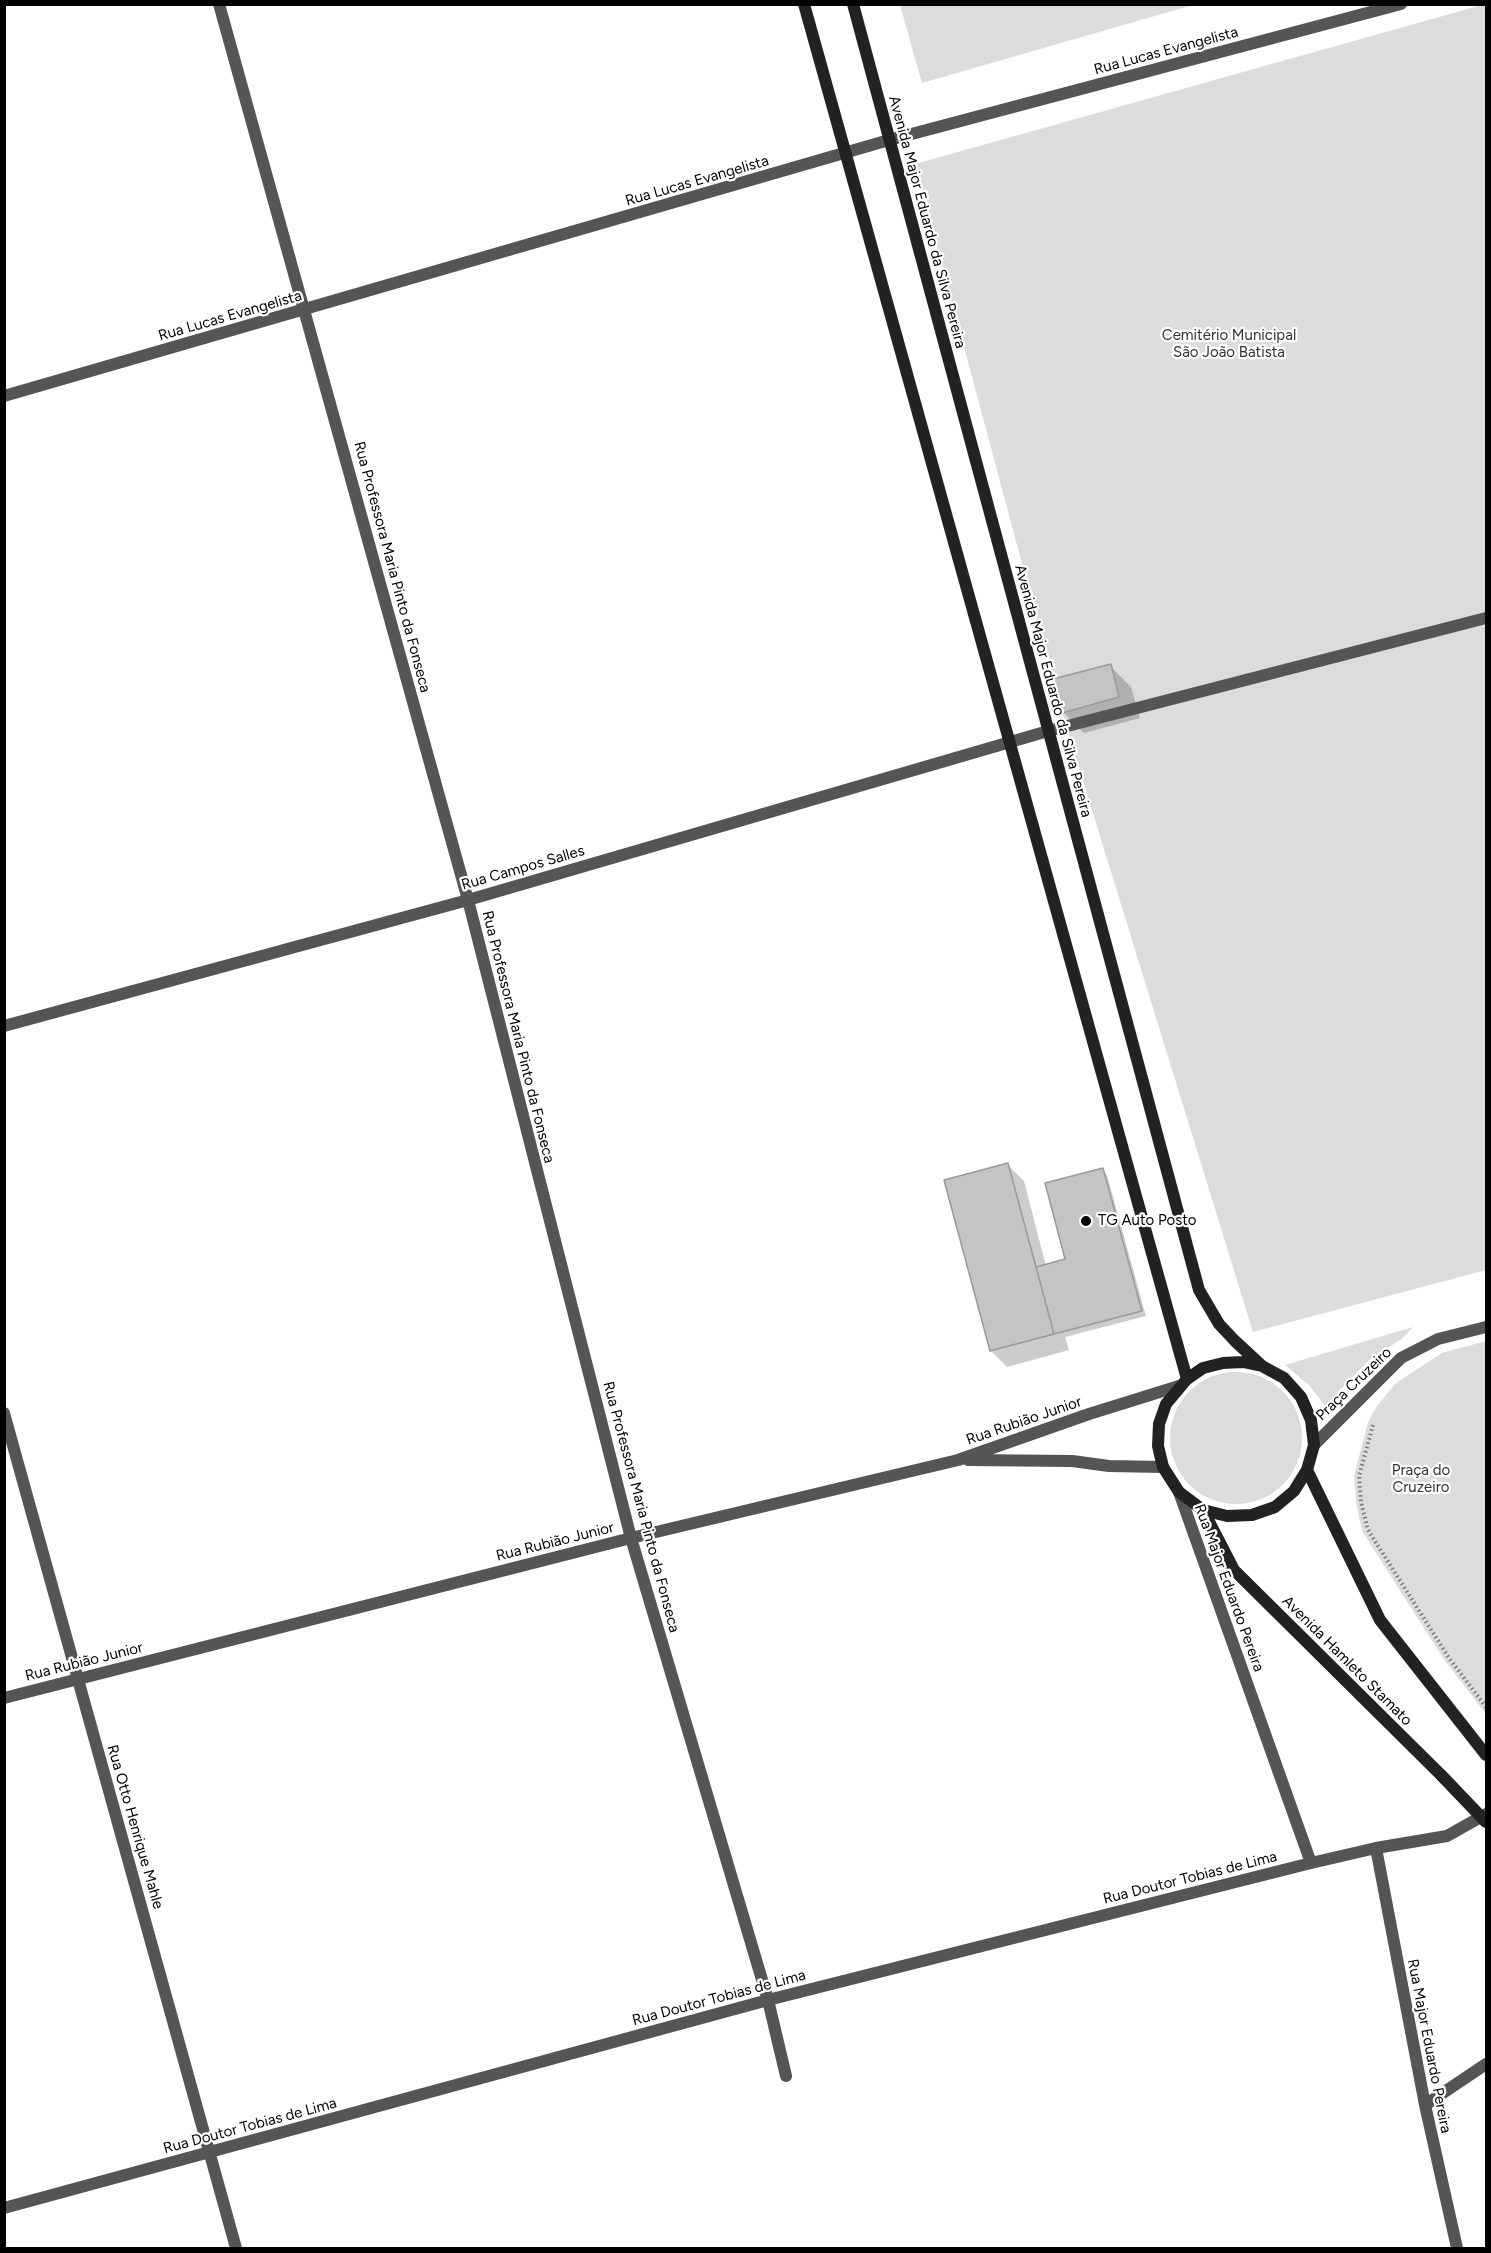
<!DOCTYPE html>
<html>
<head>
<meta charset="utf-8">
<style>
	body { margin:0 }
	#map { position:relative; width:1491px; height:2253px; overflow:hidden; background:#fff; font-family:Figtree,sans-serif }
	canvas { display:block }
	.frame { position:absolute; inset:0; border:6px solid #000; pointer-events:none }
</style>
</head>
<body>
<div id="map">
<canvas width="1491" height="2253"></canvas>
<div class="frame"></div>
</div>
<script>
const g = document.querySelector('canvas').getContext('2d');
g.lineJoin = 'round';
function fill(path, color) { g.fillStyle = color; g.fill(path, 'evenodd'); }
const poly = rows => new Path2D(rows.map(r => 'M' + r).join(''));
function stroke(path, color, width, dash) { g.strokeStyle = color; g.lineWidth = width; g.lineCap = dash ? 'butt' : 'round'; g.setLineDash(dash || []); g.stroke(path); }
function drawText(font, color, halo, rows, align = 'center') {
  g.font = font + ' Figtree,sans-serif'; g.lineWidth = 4.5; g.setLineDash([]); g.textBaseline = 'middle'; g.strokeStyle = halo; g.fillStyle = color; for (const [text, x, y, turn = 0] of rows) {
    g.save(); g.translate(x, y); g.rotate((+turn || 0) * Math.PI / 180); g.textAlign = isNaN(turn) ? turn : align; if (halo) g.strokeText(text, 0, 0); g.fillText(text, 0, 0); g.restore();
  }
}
fill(poly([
	[900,5,900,4,1193,5,922,83],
	[1482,5,1486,5,1486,1270,1253,1332,1062,713,915,164],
	[1413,1327,1403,1338,1368,1361,1325,1406,1309,1385,1285,1365],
	[1486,1341,1486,1714,1445,1661,1362,1531,1356,1502,1354,1476,1368,1422,1377,1406,1396,1383,1442,1353],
	'1170 1438a66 66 0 1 1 132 0a66 66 0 1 1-132 0Z'
]), '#dcdcdc');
fill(poly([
	[1110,666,1131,687,1140,718,1084,733,1063,712],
	[1008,1165,1024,1181,1046,1266,1067,1261,1102,1170,1107,1175,1146,1316,1065,1337,1069,1350,1007,1367,991,1351]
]), '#0003');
const building = poly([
	[1111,664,1119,697,1062,713,1053,679,1111,664],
	[1008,1163,1054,1334,990,1351,944,1180,1008,1163],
	[1103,1168,1142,1311,1054,1334,1036,1267,1065,1259,1045,1183,1103,1168]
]);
fill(building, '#c4c4c4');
stroke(building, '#999', 1.5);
stroke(poly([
	[1373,1425,1359,1476,1361,1502,1368,1530,1449,1658,1486,1707]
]), '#777', 4, [1.5, 3]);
stroke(poly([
	[1048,731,1486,618]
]), '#555', 12);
stroke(poly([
	[219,4,468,900,631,1538,768,2000,786,2076],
	[4,396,889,140,1401,4],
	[4,1026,468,900,1048,731],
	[4,1413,236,2248],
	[1314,1445,1401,1358,1438,1339,1486,1327],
	[968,1460,1072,1461,1109,1466,1163,1467],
	[1179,1492,1311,1863],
	[4,1698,631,1538,958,1460,1089,1414,1179,1386],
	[1376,1848,1425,2105,1457,2248],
	[1425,2105,1486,2064],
	[4,2208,768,2000,1311,1863,1376,1848,1447,1836,1486,1814]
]), '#555', 12);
stroke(poly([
	[804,4,1187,1379],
	[853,4,1199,1290,1219,1324,1235,1341,1262,1366,1284,1378,1301,1397,1311,1420,1314,1445,1307,1470,1294,1491,1275,1507,1252,1515,1227,1516,1203,1510,1179,1492,1163,1467,1158,1446,1159,1424,1166,1404,1187,1379,1203,1368,1223,1363,1243,1362,1262,1366],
	[1307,1470,1380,1620,1486,1755],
	[1203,1510,1234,1570,1442,1776]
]), '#222', 12);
stroke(poly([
	[1442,1776,1486,1822]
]), '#222', 12);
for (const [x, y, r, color] of [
	[1086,1221,6,"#000"]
]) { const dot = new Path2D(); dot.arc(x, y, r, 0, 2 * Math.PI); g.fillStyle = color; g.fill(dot); stroke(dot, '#fff', 2); }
drawText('15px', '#000', '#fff', [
	["Rua Lucas Evangelista",1166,51,-15],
	["Rua Lucas Evangelista",697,181,-16],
	["Avenida Major Eduardo da Silva Pereira",927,222,75],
	["Rua Lucas Evangelista",230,316,-16],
	["Rua Professora Maria Pinto da Fonseca",392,567,75],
	["Avenida Major Eduardo da Silva Pereira",1053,691,75],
	["Rua Campos Salles",523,868,-16],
	["Rua Professora Maria Pinto da Fonseca",518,1037,76],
	["Praça Cruzeiro",1354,1384,-44],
	["Rua Rubião Junior",1024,1421,-19],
	["Rua Professora Maria Pinto da Fonseca",641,1507,75],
	["Rua Rubião Junior",555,1542,-14],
	["Rua Major Eduardo Pereira",1229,1588,70],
	["Avenida Hamleto Stamato",1347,1661,45],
	["Rua Rubião Junior",84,1662,-14],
	["Rua Otto Henrique Mahle",135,1827,74],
	["Rua Doutor Tobias de Lima",1190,1878,-14],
	["Rua Doutor Tobias de Lima",719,1998,-15],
	["Rua Major Eduardo Pereira",1429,2046,79],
	["Rua Doutor Tobias de Lima",250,2126,-15]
]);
drawText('15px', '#333', '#fff', [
	["Cemitério Municipal",1229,336],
	["São João Batista",1229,353],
	["Praça do",1421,1471],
	["Cruzeiro",1421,1488]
]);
drawText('15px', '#000', '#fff', [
	["TG Auto Posto",1098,1221]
], 'left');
</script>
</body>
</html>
